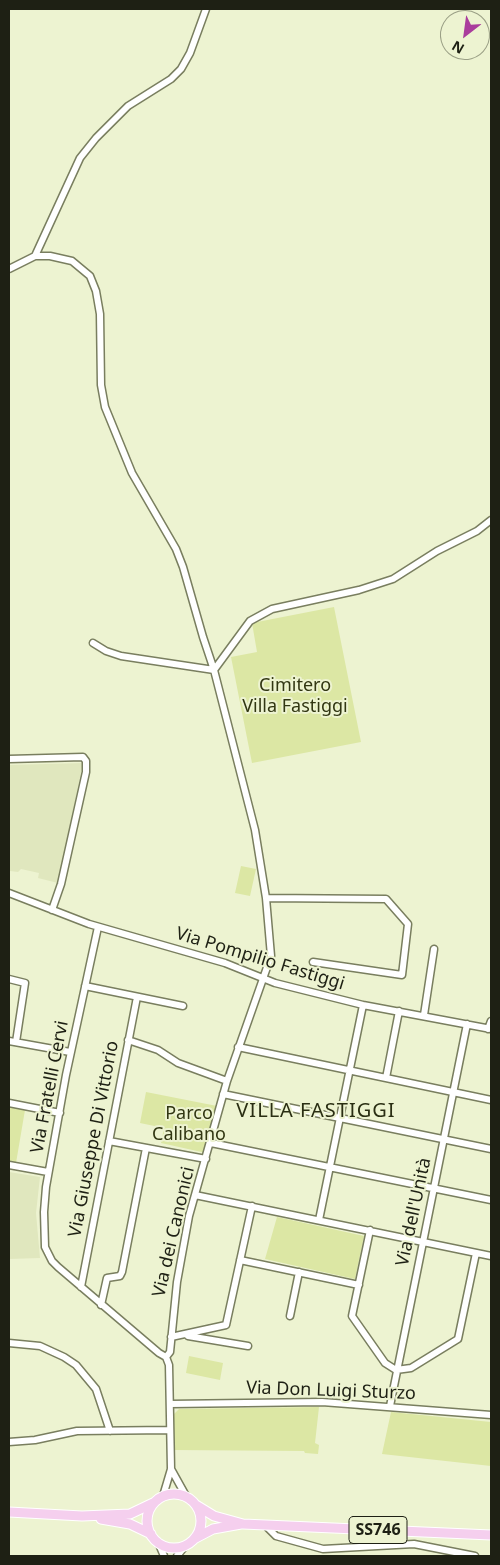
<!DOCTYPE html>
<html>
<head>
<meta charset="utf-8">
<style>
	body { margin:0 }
	#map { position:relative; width:500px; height:1565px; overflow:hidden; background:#edf3d1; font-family:"Noto Sans",sans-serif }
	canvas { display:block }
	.frame { position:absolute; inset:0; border:10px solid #1e2014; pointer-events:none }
	.north { position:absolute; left:440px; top:10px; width:50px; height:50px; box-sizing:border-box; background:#edf3d1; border:1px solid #9a9f85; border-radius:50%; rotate:210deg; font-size:14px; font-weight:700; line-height:20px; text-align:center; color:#1e2014 }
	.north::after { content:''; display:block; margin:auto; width:18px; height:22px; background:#aa3d9c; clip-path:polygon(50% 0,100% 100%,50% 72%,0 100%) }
</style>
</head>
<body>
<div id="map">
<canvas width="500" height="1565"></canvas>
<div class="frame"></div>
<div class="north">N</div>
</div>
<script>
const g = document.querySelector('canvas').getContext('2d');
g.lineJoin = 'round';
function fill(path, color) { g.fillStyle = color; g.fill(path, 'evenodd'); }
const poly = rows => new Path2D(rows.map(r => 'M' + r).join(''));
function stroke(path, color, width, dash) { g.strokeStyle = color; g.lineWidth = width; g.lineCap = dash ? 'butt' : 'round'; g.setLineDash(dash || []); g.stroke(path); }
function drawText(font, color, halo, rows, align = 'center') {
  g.font = font + ' "Noto Sans",sans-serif'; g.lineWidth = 4; g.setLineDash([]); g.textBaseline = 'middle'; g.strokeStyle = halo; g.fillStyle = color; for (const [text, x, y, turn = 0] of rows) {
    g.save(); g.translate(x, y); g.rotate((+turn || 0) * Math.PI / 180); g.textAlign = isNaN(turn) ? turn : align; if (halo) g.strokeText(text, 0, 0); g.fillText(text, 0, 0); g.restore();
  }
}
fill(poly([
	[83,763,58,883,38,878,39,873,21,869,18,872,10,871,9,875,9,765],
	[9,1172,40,1177,36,1213,40,1258,9,1259]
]), '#e0e7be');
fill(poly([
	[334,607,361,742,252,763,231,657,257,652,252,623],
	[241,866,256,869,250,896,235,893],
	[146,1092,217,1106,206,1153,161,1143,164,1128,140,1123],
	[9,1107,25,1110,16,1163,9,1162],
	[277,1217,364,1236,355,1279,265,1259],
	[189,1356,223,1363,220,1380,186,1373],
	[319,1407,315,1443,319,1445,318,1454,305,1453,304,1451,173,1450,174,1414,179,1409],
	[391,1412,491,1422,491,1466,382,1454]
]), '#dce7a4');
const minor = poly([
	[35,256,80,158,96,138,128,106,171,79,181,69,190,53,206,9],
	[9,269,35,256,50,256,72,261,90,276,96,291,100,314,101,385,105,407,132,473,176,549,183,567,203,637,214,670,255,830,266,898,271,956,227,1081,189,1216,177,1282,170,1352,166,1357],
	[93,643,106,651,121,656,214,670],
	[214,670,250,621,272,609,359,590,393,579,437,551,477,531,491,520],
	[9,759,83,757,86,761,86,772,61,884,52,910],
	[9,893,89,924,225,963,275,983,363,1005,491,1029],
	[266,898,386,899,408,924,402,975,313,962],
	[98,927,66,1075,46,1187,44,1212,45,1247,52,1261,58,1267,159,1353,166,1357],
	[9,979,25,983,16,1042],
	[85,986,183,1006],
	[424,1015,434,949],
	[488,1029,491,1021],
	[128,1040,158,1050,178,1063,227,1081],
	[9,1041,70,1052],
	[238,1047,491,1100],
	[386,1078,399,1011],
	[223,1094,491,1149],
	[9,1103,60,1113],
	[109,1141,206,1159],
	[211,1143,491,1200],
	[9,1165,48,1172],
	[195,1195,491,1256],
	[319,1220,363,1005],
	[370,1230,352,1316,385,1363,396,1370,411,1368,458,1339,476,1253],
	[240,1260,359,1285],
	[81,1287,137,997],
	[101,1305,107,1278,120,1276,122,1272,146,1148],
	[290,1316,299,1272],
	[188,1336,248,1346],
	[171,1337,226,1325,252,1206],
	[9,1343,40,1346,64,1357,76,1365,96,1389,110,1431],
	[170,1404,322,1402,491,1415],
	[390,1406,467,1024],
	[9,1442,35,1440,77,1431,170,1430],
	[171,1469,186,1496],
	[163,1496,171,1469,169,1365,166,1357],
	[265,1525,276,1536,323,1549,414,1544,475,1556],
	[158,1542,164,1556],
	[177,1556,186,1545]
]);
const major = poly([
	'147 1521a27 27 0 1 1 54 0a27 27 0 1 1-54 0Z',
	[196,1505,214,1516,243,1524,491,1535],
	[9,1512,82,1516,130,1514,153,1503],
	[101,1519,130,1524,151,1534],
	[194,1539,213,1529,241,1524]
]);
stroke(minor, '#797e5f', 9);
stroke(major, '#fff', 11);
stroke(minor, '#fff', 6);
stroke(major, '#f5cfee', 9);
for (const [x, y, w] of [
	[378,1530,58]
]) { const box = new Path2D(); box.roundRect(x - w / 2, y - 13.5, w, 27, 4); g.fillStyle = '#edf3d1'; g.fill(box); stroke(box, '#1e2014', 1); }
drawText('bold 16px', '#1e2014', null, [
	["SS746",378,1530]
]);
drawText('18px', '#313612', '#edf3d1', [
	["Cimitero",295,686],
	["Villa Fastiggi",295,707],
	["Parco",189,1114],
	["Calibano",189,1135]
]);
drawText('18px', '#1e2014', '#edf3d1', [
	["Via Pompilio Fastiggi",260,959,17],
	["Via Fratelli Cervi",50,1087,-79],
	["Via Giuseppe Di Vittorio",94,1139,-79],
	["Via dell'Unità",414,1212,-78],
	["Via dei Canonici",174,1232,-77],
	["Via Don Luigi Sturzo",331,1391,2]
]);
g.letterSpacing = '1px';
drawText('20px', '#2a2e13', '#edf3d1', [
	["VILLA FASTIGGI",316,1111]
]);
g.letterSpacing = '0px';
</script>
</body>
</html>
